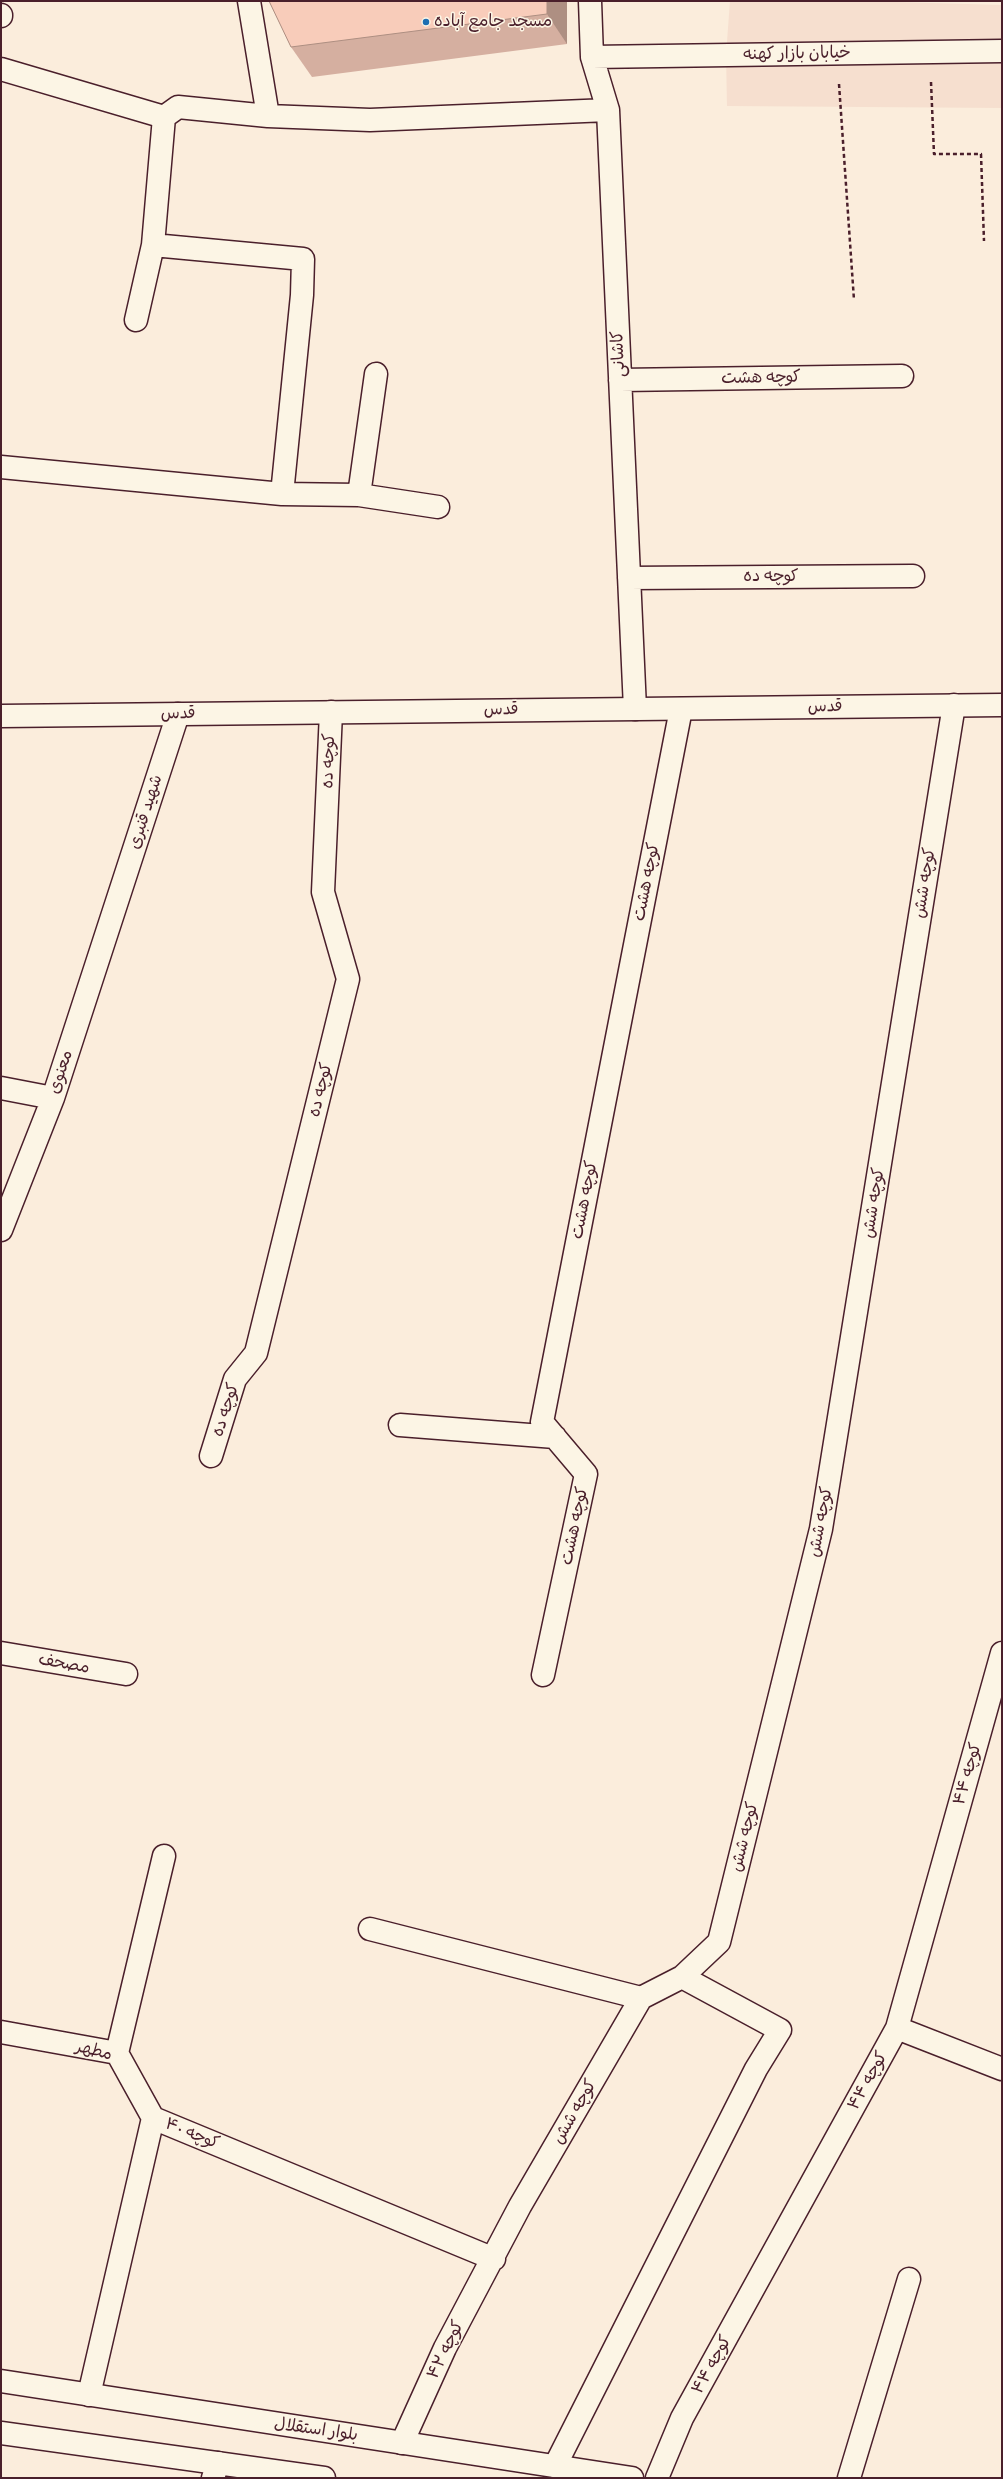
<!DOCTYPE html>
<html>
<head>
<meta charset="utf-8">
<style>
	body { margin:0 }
	#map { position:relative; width:1003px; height:2479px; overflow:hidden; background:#fbeddc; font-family:Itim,sans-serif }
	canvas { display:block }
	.frame { position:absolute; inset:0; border:2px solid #4a1f2b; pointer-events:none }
</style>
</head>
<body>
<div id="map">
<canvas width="1003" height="2479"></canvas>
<div class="frame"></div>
</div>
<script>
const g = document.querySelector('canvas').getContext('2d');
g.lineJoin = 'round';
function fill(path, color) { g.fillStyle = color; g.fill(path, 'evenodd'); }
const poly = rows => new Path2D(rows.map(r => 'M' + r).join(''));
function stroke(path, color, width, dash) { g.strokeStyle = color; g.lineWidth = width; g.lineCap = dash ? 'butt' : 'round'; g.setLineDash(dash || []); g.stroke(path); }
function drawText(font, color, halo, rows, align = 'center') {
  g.font = font + ' Itim,"Playpen Sans Arabic",sans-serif'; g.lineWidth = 3; g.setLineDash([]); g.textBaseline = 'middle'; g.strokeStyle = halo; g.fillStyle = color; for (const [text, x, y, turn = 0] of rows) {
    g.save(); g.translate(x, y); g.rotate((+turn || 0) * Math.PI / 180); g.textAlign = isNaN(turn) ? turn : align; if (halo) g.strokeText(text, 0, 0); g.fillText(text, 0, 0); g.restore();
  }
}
fill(poly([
	[730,1,860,1,1002,5,1002,108,727,106,726,55]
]), '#f6dfcf');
const street = poly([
	[249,1,268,116],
	[590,1,592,57,608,110,635,709],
	[1,16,1,15],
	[592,57,1002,51],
	[1,69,164,117],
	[136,320,153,245],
	[376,374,359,495,438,507],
	[620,380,902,376],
	[1,467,282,494,302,295,303,259,153,245,164,117,178,107,268,116,370,120,608,110],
	[282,494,359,495],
	[629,578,913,576],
	[1,1088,53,1098],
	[1,1230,53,1098,178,714],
	[400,1425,555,1437],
	[211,1456,235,1379,256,1353,348,979,323,892,331,712],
	[1,1653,126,1674],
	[543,1675,586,1474,542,1422,681,709],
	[370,1929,641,1998],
	[897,2028,1002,2069],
	[1,2032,117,2053,153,2118],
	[117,2053,164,1856],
	[89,2395,153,2118,494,2259],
	[402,2443,445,2348,520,2206,641,1998,682,1977,719,1942,821,1529,954,705],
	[555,2466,756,2069,780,2030,682,1977],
	[213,2478,218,2463],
	[657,2478,682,2418,897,2028,1002,1653],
	[849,2478,909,2279]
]);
const secondary = poly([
	[1,716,1002,705],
	[1,2381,632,2478],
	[1,2433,324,2478]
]);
stroke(street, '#4a1f2b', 25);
stroke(secondary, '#4a1f2b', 25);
stroke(poly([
	[931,82,934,154,981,154,984,241],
	[839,84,854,300]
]), '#4a1f2b', 2.5, [4, 3]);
stroke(street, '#fcf5e5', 22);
stroke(secondary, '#fcf5e5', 22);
fill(poly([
	[269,1,567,1,567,44,312,77,291,47]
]), '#d5afa0');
fill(poly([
	[547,1,567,1,567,44,547,14]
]), '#ae8f82');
const building = poly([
	[269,1,547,1,547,14,291,47,269,1]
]);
fill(building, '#f8ccba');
stroke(building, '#ae8f82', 1);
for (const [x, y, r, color] of [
	[426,22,4,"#1f6fb2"]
]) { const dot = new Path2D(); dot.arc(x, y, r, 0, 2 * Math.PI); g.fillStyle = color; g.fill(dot); stroke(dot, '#fcf5e5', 1.5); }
drawText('17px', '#4a1f2b', '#fcf5e5', [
	["مسجد جامع آباده",434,22]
], 'left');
drawText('17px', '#4a1f2b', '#fcf5e5', [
	["خیابان بازار کهنه",797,54,-1],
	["کاشانی",619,354,-93],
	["کوچه هشت",761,378,-1],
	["کوچه ده",771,577],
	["قدس",825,707,-1],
	["قدس",501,710,-1],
	["قدس",178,714,-1],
	["کوچه ده",329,761,-88],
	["شهید قنبری",146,812,-72],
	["کوچه هشت",647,882,-79],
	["کوچه شش",925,883,-81],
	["معنوی",61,1072,-72],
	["کوچه ده",321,1090,-76],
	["کوچه هشت",585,1200,-79],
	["کوچه شش",874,1203,-81],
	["کوچه ده",226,1410,-72],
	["کوچه شش",821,1522,-79],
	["کوچه هشت",575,1526,-78],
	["مصحف",64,1664,10],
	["کوچه ۴۴",968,1774,-74],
	["کوچه شش",745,1837,-76],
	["مطهر",94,2051,14],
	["کوچه ۴۴",868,2081,-61],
	["کوچه شش",575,2112,-60],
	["کوچه ۴۰",192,2134,22],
	["کوچه ۴۲",446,2350,-64],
	["کوچه ۴۴",712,2365,-61],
	["بلوار استقلال",316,2430,8]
]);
</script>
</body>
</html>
